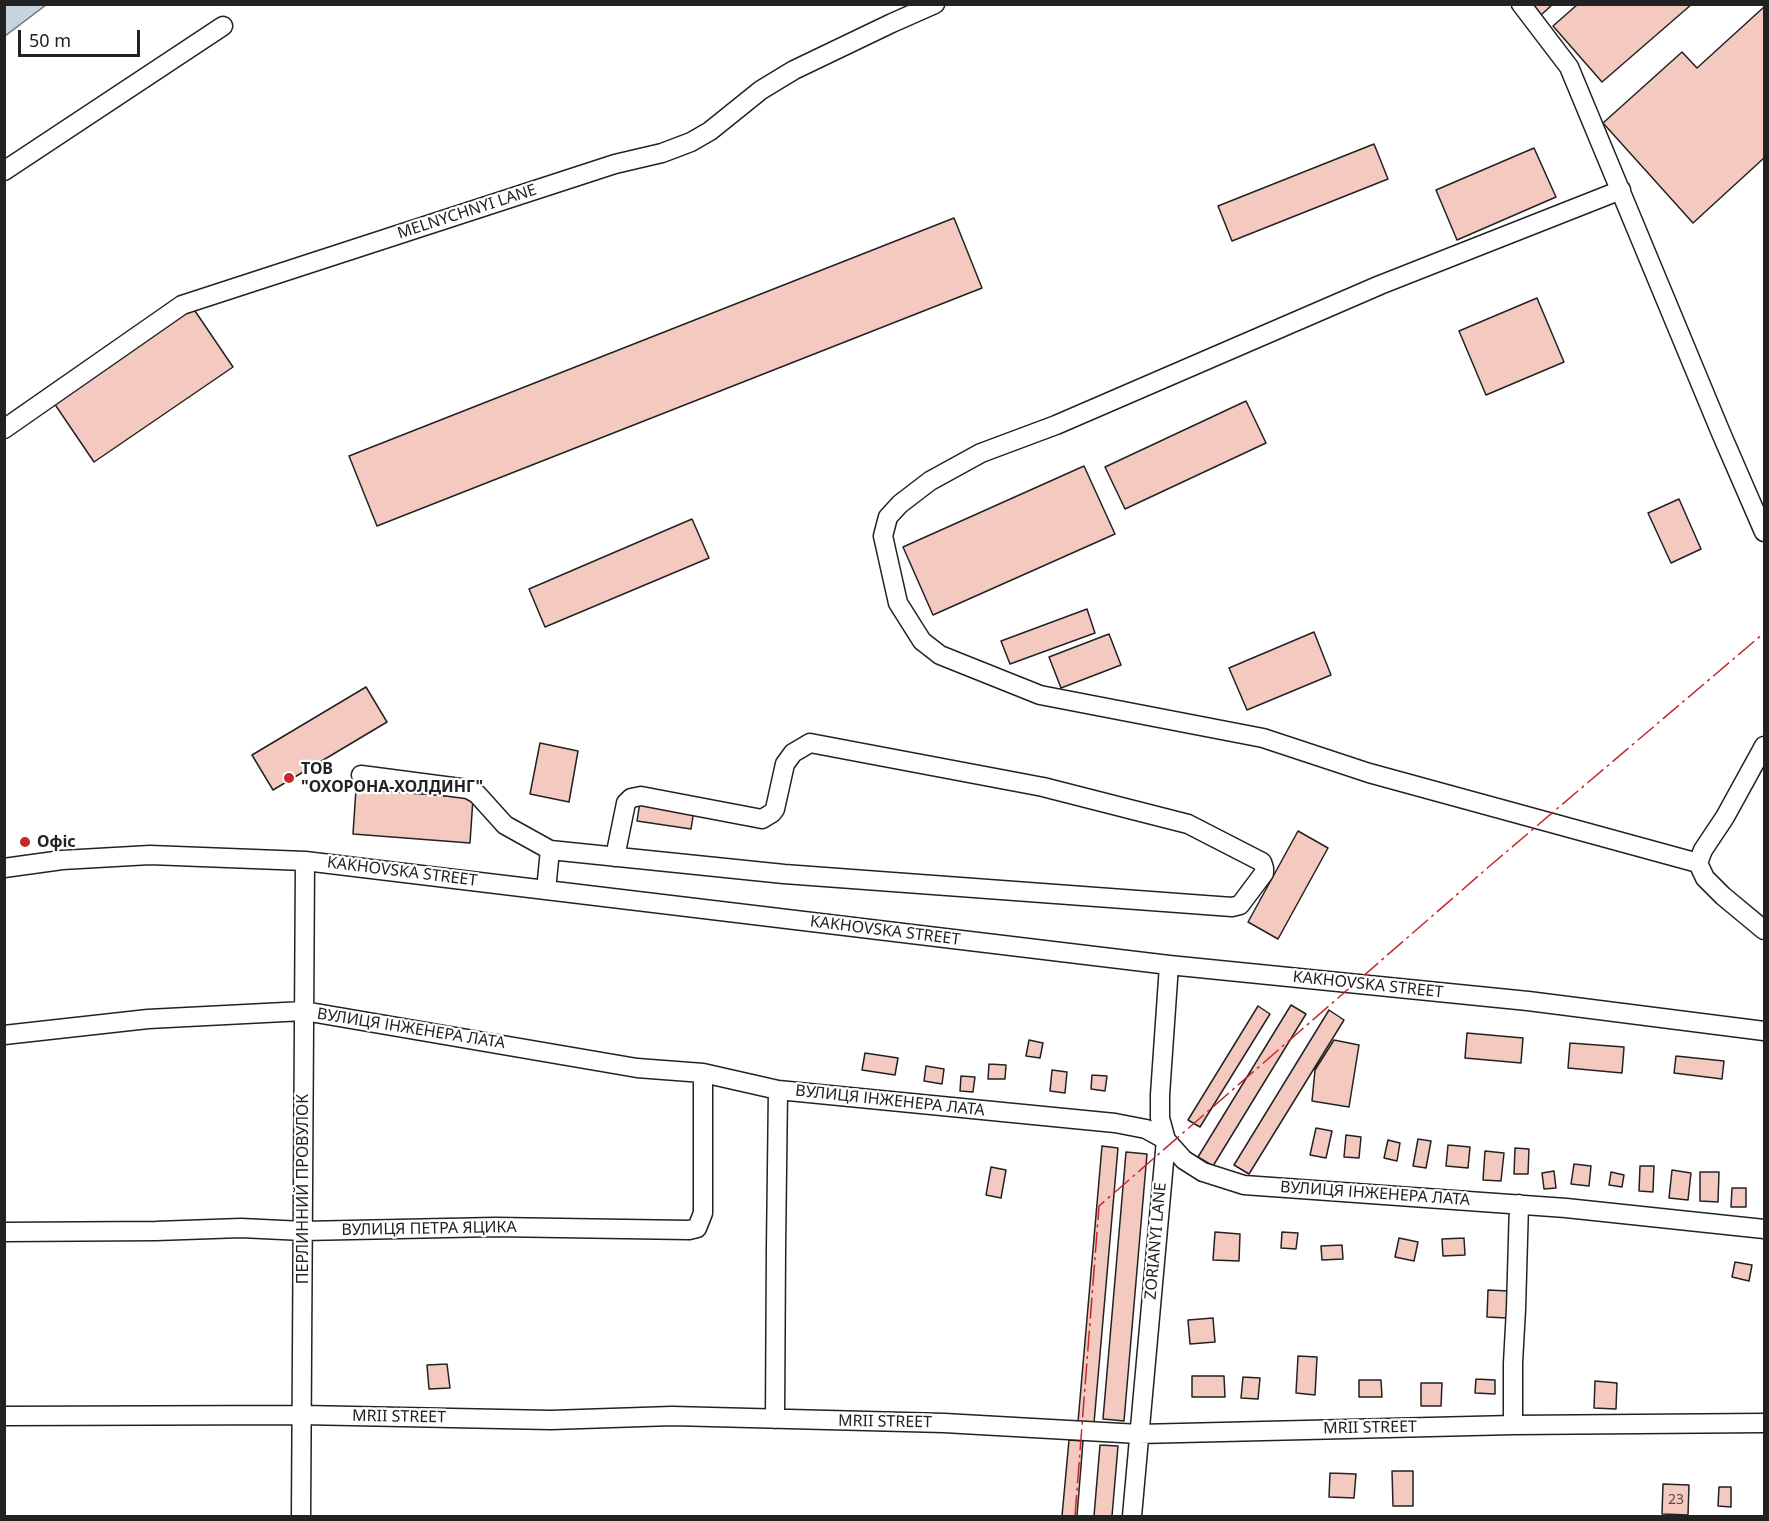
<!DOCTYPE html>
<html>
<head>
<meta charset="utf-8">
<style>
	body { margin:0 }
	#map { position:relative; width:1769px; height:1521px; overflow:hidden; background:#fff; font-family:"Noto Sans",sans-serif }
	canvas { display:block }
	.frame { position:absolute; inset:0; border:6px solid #222; pointer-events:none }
	.scale { position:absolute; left:18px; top:30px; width:122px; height:27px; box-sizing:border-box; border:3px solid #222; border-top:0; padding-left:8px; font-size:18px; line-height:21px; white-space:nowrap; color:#222; -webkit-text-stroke:4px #fff; paint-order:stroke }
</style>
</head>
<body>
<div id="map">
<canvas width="1769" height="1521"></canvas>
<div class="frame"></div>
<div class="scale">50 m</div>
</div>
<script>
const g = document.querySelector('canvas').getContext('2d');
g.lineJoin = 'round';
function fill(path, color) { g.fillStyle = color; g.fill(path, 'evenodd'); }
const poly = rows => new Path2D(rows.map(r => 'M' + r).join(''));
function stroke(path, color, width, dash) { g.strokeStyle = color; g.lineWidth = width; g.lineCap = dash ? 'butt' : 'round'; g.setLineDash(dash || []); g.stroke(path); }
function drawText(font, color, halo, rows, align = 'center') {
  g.font = font + ' "Noto Sans",sans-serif'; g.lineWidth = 4.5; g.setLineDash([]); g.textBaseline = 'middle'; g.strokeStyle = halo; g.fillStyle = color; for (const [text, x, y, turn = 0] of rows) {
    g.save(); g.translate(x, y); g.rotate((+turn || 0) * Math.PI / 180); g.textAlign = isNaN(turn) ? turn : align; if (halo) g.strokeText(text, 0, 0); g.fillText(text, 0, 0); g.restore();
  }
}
const water = poly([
	[5,4,46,4,46,5,5,36,5,4]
]);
fill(water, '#c7d3dd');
stroke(water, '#6f6f6f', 1.5);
const building = poly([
	[1531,4,1553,4,1541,15,1531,4],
	[1578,4,1692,4,1602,82,1553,26,1578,4],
	[1764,7,1764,158,1693,223,1603,123,1682,52,1697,68,1764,7],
	[1374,144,1388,179,1232,241,1218,206,1374,144],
	[1534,148,1556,197,1457,240,1436,190,1534,148],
	[954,218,982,288,377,526,349,456,954,218],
	[1537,298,1564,362,1486,395,1459,331,1537,298],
	[193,308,233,367,94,462,54,403,193,308],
	[1246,401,1266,443,1125,509,1105,467,1246,401],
	[1084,466,1115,534,933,615,903,547,1084,466],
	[1679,499,1701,549,1671,563,1648,513,1679,499],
	[692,519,709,558,545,627,529,589,692,519],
	[1087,609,1095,633,1010,664,1001,641,1087,609],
	[1314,632,1331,675,1247,710,1229,668,1314,632],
	[1109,634,1121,665,1061,688,1049,657,1109,634],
	[366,687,387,722,273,790,252,755,366,687],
	[540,743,578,751,569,802,530,794,540,743],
	[356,789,473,798,470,843,353,834,356,789],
	[640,802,694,810,691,829,637,821,640,802],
	[1298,831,1328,848,1278,939,1248,922,1298,831],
	[1291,1005,1306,1014,1213,1166,1198,1157,1291,1005],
	[1258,1006,1270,1014,1200,1127,1188,1120,1258,1006],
	[1329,1010,1344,1020,1249,1174,1234,1165,1329,1010],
	[1467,1033,1523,1038,1521,1063,1465,1058,1467,1033],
	[1029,1040,1043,1043,1040,1058,1026,1056,1029,1040],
	[1334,1040,1359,1045,1349,1107,1312,1101,1315,1070,1334,1040],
	[1570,1043,1624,1047,1622,1073,1568,1068,1570,1043],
	[865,1053,898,1058,895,1075,862,1070,865,1053],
	[1676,1056,1724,1061,1722,1079,1674,1073,1676,1056],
	[989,1064,1006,1065,1005,1079,988,1079,989,1064],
	[926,1066,944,1069,942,1084,924,1081,926,1066],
	[1052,1070,1067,1072,1065,1093,1050,1091,1052,1070],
	[1092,1075,1107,1076,1105,1091,1091,1089,1092,1075],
	[961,1076,975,1077,973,1092,960,1091,961,1076],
	[1316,1128,1332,1131,1326,1158,1310,1155,1316,1128],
	[1346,1135,1361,1137,1359,1158,1344,1157,1346,1135],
	[1418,1139,1431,1141,1426,1168,1413,1166,1418,1139],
	[1388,1140,1400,1143,1397,1161,1384,1158,1388,1140],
	[1448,1145,1470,1147,1468,1168,1446,1166,1448,1145],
	[1102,1146,1118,1148,1094,1423,1078,1422,1102,1146],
	[1515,1148,1529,1149,1528,1174,1514,1174,1515,1148],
	[1485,1151,1504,1153,1501,1181,1483,1180,1485,1151],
	[1126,1152,1147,1154,1124,1421,1103,1419,1126,1152],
	[1574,1164,1591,1166,1589,1186,1571,1184,1574,1164],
	[1640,1166,1654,1166,1653,1192,1639,1191,1640,1166],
	[991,1167,1006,1170,1001,1198,986,1195,991,1167],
	[1672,1170,1691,1173,1688,1200,1669,1198,1672,1170],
	[1554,1171,1556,1188,1544,1189,1542,1173,1554,1171],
	[1611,1172,1624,1175,1622,1187,1609,1185,1611,1172],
	[1700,1172,1719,1172,1718,1202,1700,1201,1700,1172],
	[1732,1188,1746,1188,1746,1207,1731,1207,1732,1188],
	[1215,1232,1240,1234,1239,1261,1213,1260,1215,1232],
	[1282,1232,1298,1233,1296,1249,1281,1248,1282,1232],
	[1399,1238,1418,1242,1414,1261,1395,1257,1399,1238],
	[1464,1238,1465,1255,1443,1256,1442,1239,1464,1238],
	[1342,1245,1343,1259,1322,1260,1321,1246,1342,1245],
	[1735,1262,1752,1265,1749,1281,1732,1277,1735,1262],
	[1488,1290,1509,1291,1507,1318,1487,1317,1488,1290],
	[1213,1318,1215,1342,1190,1344,1188,1320,1213,1318],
	[1298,1356,1317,1357,1315,1395,1296,1393,1298,1356],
	[447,1364,450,1388,429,1389,427,1365,447,1364],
	[1192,1376,1224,1376,1225,1397,1192,1397,1192,1376],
	[1243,1377,1260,1378,1258,1399,1241,1398,1243,1377],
	[1476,1379,1495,1380,1495,1394,1475,1393,1476,1379],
	[1359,1380,1381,1380,1382,1397,1359,1397,1359,1380],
	[1595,1381,1617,1383,1616,1409,1594,1408,1595,1381],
	[1421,1383,1442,1383,1441,1406,1421,1406,1421,1383],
	[1069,1440,1083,1441,1077,1516,1062,1516,1069,1440],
	[1100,1445,1118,1446,1112,1516,1094,1516,1100,1445],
	[1392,1471,1413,1471,1413,1506,1393,1506,1392,1471],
	[1330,1473,1356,1474,1354,1498,1329,1497,1330,1473],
	[1663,1484,1689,1485,1688,1515,1662,1514,1663,1484],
	[1719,1487,1731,1487,1731,1507,1718,1506,1719,1487]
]);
fill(building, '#f3c9c0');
stroke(building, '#222', 1.5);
const minor = poly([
	[1521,4,1569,67,1721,433,1764,532],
	[4,171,223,26],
	[1621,190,1380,285,1056,425,981,453,930,481,900,504,888,517,883,536,898,603,922,641,940,655,1040,695,1263,738,1369,773,1698,863],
	[4,429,182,305,615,164,662,153,691,142,710,131,761,90,794,70,892,23,935,4],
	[1764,746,1725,817,1703,850,1698,863,1705,878,1723,896,1764,930],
	[361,775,468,789,477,794,505,825,550,850,784,874,1232,907,1240,905,1264,873,1264,868,1262,862,1188,824,1043,787,810,743,793,753,785,764,775,809,772,813,762,819,641,796,631,798,626,803,615,857],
	[4,868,62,860,150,855,305,861,1169,965,1528,1001,1764,1031],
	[546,890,550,850],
	[4,1035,148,1019,304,1011,637,1068,703,1073,778,1090,1115,1123,1146,1129,1166,1140,1184,1160,1203,1172,1244,1185,1566,1208,1764,1229],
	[4,1232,156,1231,241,1228,303,1231,495,1227,689,1230,697,1228,703,1213,703,1073],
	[4,1416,302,1415,551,1420,672,1416,944,1423,1139,1434,1513,1425,1764,1423],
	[775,1419,776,1248,778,1090],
	[1513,1425,1513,1363,1516,1309,1519,1204],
	[301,1516,305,861],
	[1132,1516,1166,1140,1160,1118,1160,1095,1169,965]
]);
stroke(minor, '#222', 21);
stroke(minor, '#fff', 18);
stroke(poly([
	[1075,1516,1099,1206,1492,864,1764,633]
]), '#c62828', 1.5, [21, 4.5, 3, 4.5]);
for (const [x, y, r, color] of [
	[289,778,6,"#c62828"],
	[25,842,6,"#c62828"]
]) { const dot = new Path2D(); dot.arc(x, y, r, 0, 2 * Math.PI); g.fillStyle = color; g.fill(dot); stroke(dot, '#fff', 2); }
drawText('14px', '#564c4a', null, [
	["23",1676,1500]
]);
drawText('16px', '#222', '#fff', [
	["MELNYCHNYI LANE",467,212,-18],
	["KAKHOVSKA STREET",402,872,7],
	["KAKHOVSKA STREET",885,931,7],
	["KAKHOVSKA STREET",1368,985,6],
	["ВУЛИЦЯ ІНЖЕНЕРА ЛАТА",411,1029,9],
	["ВУЛИЦЯ ІНЖЕНЕРА ЛАТА",890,1101,6],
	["ПЕРЛИННИЙ ПРОВУЛОК",303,1189,-90],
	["ВУЛИЦЯ ІНЖЕНЕРА ЛАТА",1375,1194,4],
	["ВУЛИЦЯ ПЕТРА ЯЦИКА",429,1229,-1],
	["ZORIANYI LANE",1156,1241,-85],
	["MRII STREET",399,1417,1],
	["MRII STREET",885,1422,1],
	["MRII STREET",1370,1428,-1]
]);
drawText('bold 16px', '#222', '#fff', [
	["ТОВ",301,769],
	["\"ОХОРОНА-ХОЛДИНГ\"",301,787],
	["Офіс",37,842]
], 'left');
</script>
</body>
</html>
